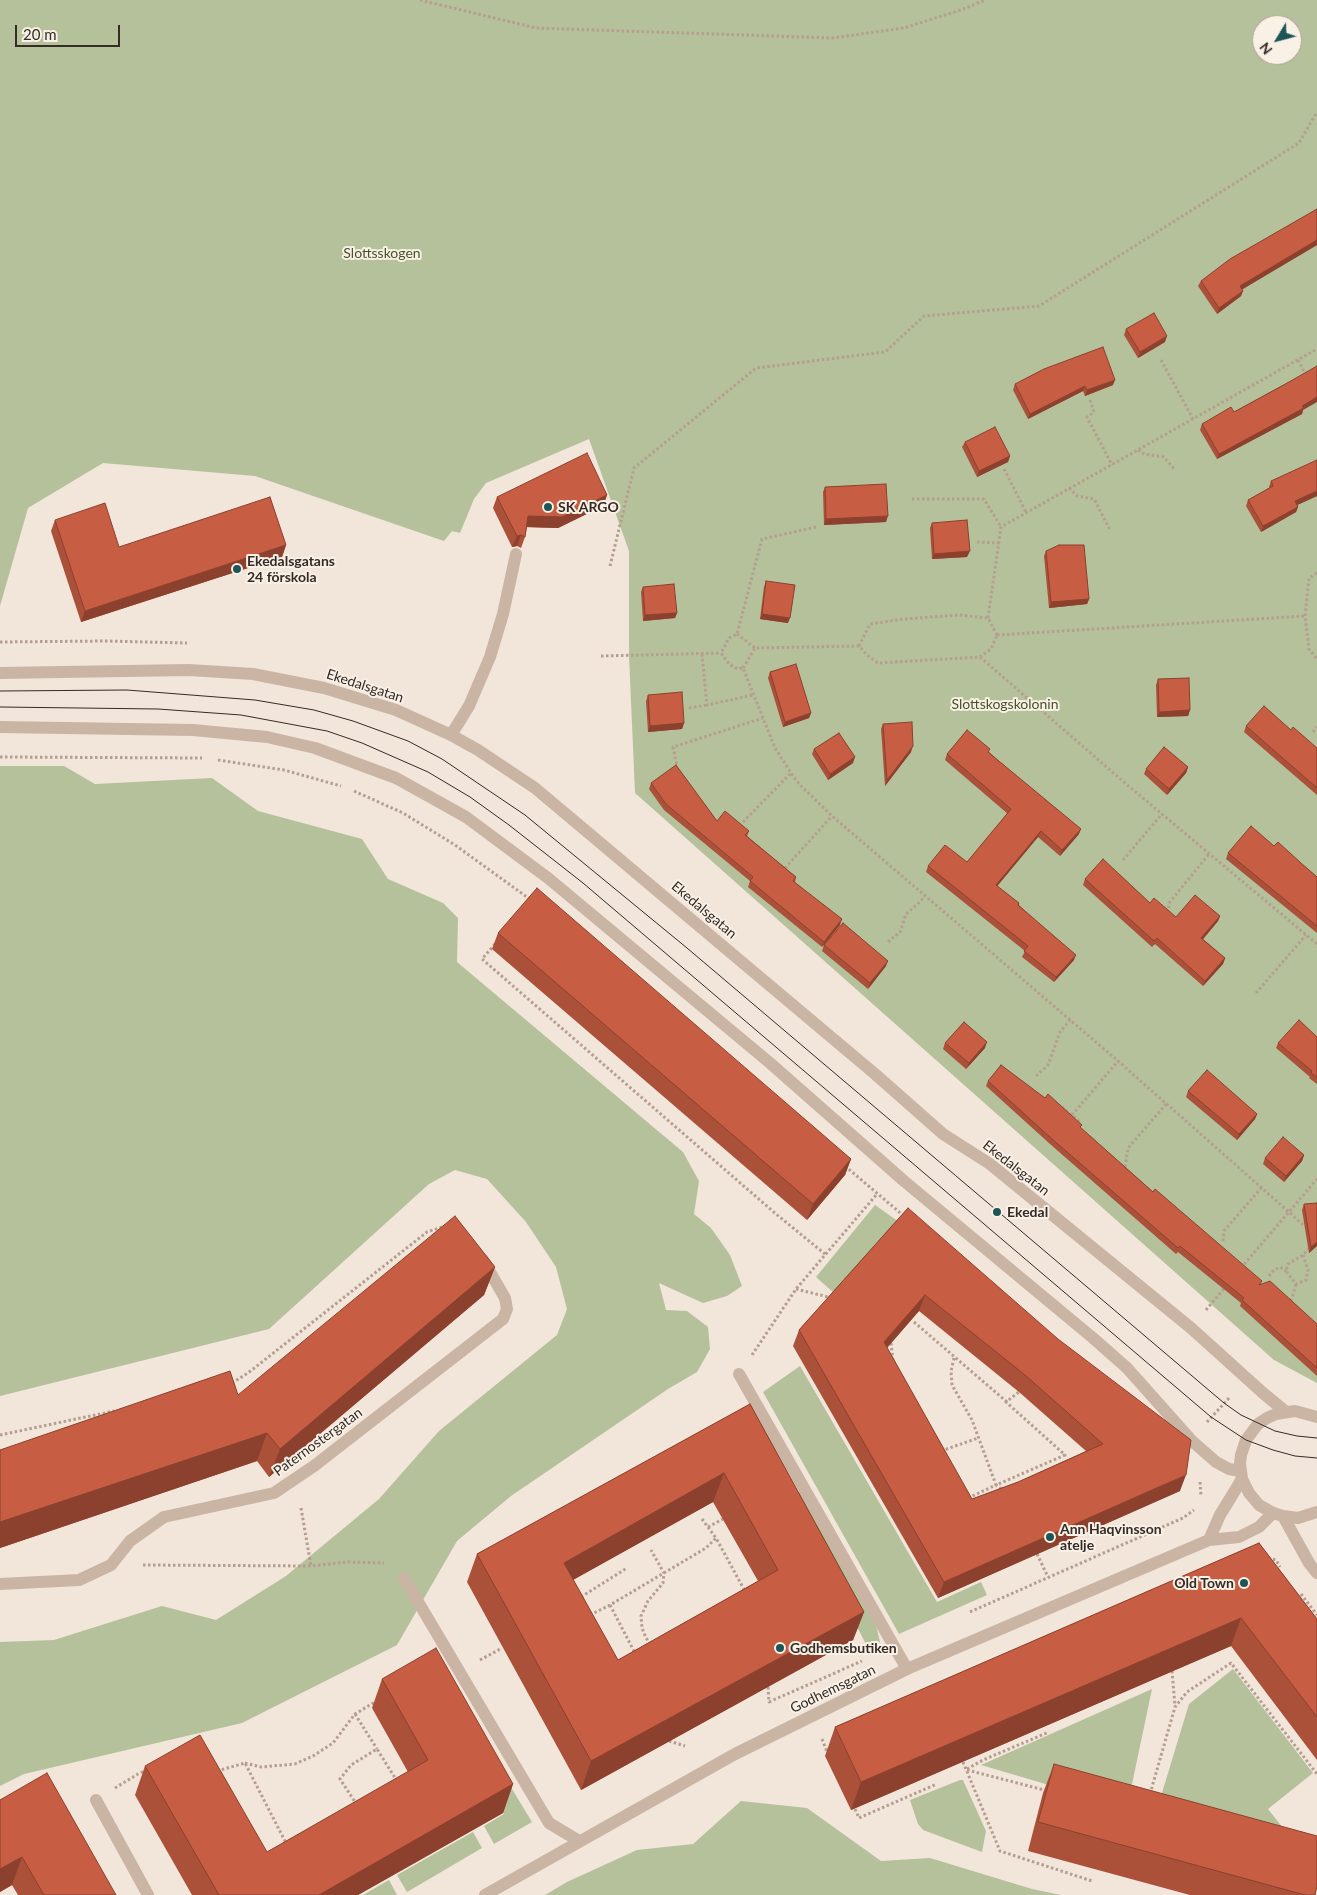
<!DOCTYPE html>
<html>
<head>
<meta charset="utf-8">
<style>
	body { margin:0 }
	#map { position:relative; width:1317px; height:1895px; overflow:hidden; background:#f2e5da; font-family:Lato,sans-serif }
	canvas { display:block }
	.north { position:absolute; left:1252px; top:15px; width:50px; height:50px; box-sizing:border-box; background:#f9f0e6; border:1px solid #aba19a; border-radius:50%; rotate:233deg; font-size:14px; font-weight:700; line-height:20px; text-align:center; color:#352b27 }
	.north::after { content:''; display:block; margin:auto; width:18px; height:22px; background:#1c5657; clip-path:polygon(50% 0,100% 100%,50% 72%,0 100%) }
	.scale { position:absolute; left:15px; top:25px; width:105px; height:22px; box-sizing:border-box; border:2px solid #352b27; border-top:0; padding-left:6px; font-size:15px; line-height:18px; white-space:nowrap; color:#352b27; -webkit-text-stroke:4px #f9f0e6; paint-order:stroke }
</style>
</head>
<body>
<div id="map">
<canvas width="1317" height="1895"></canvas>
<div class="north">N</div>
<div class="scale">20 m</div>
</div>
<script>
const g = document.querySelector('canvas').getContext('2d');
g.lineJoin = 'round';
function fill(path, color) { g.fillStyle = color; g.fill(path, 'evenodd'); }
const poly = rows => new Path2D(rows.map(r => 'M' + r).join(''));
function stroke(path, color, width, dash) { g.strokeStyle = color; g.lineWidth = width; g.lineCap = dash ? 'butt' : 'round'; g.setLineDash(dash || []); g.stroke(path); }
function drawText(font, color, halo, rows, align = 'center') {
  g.font = font + ' Lato,sans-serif'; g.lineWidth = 4; g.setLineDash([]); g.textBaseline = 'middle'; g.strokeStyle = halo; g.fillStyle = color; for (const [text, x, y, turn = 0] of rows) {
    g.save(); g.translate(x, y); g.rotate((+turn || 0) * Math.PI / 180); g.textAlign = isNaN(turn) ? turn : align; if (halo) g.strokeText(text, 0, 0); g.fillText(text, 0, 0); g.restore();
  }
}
fill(poly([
	[0,0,1317,0,1317,1383,1274,1360,635,793,629,655,629,551,589,439,486,483,474,499,460,533,452,531,444,541,255,476,103,463,28,508,0,606],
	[1262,25,1292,25,1292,55,1262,55],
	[0,766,64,766,95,784,212,778,258,811,362,839,388,879,443,903,458,918,457,962,683,1152,699,1181,694,1214,711,1228,730,1255,742,1286,727,1296,703,1303,659,1283,666,1310,687,1311,708,1327,710,1349,697,1372,668,1389,511,1496,457,1541,397,1645,242,1723,24,1774,0,1786,0,1642,54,1640,162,1606,216,1620,286,1576,379,1499,439,1431,557,1335,567,1309,556,1267,526,1222,487,1179,455,1170,429,1184,269,1329,0,1396],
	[875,1205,899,1222,834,1293,816,1277],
	[800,1366,937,1602,981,1582,987,1595,899,1634,763,1392],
	[797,1491,801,1493,876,1625,880,1642,868,1648,788,1495],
	[1233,1669,1313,1773,1268,1809,1283,1828,1161,1796,1189,1704],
	[1152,1689,1127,1808,981,1765],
	[492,1756,532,1822,494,1844,484,1826,504,1814,478,1765],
	[960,1780,963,1780,986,1831,982,1852,923,1830,918,1824,910,1800],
	[741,1801,807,1808,881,1861,930,1858,1032,1889,1061,1895,545,1895,567,1882,637,1850,693,1844],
	[473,1832,482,1848,407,1892,397,1875],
	[389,1880,397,1895,363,1895]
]), '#b5c19a');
stroke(poly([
	[420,0,536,28,832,38,904,28,961,10,985,0],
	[1161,360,1193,419],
	[1298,360,1307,377],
	[1090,400,1094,412,1087,417,1112,465],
	[1138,450,1144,454,1164,457,1175,470],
	[1004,469,1026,512],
	[1069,488,1077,496,1094,499,1110,530],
	[912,499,984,499,1001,527],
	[816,527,762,539,737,634,729,638,721,653,729,664,738,669,743,668,775,748,791,773,800,785,832,816,1118,1061,1307,1228],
	[977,542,1000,543],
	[610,566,634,468,756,368,885,352,924,316,1039,306,1299,143,1317,112],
	[1317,573,1309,578,1305,616,1309,649,1317,659],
	[988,618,1001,527,1317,349],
	[737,634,755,648],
	[997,635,1305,616],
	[0,642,106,641,187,643],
	[859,646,870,624,904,619,959,615,988,618,997,635],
	[702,654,707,705,753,695],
	[601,656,721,653],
	[980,657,1125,783,1317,944],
	[743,668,755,648,859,646,867,655,878,663,980,657,991,649,997,635],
	[689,708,707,705],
	[1313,732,1317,727],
	[0,757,202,758],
	[218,760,284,770,341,786],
	[675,768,677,766,673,747,763,718],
	[354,791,403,813,455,845,531,900],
	[743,822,791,773],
	[1123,860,1162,814],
	[785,868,832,816],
	[1168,913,1169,903,1209,854],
	[888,942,900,932,906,914,921,901,925,895],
	[495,944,482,959,776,1214,825,1254],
	[1256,993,1306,935],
	[1036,1076,1048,1065,1060,1032,1070,1020],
	[1062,1107,1080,1122],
	[1072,1115,1118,1061],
	[845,1166,905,1217],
	[1125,1167,1128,1148,1167,1103],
	[1223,1241,1224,1231,1262,1187],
	[1303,1255,1308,1270,1306,1280,1296,1284,1286,1271,1288,1264,1303,1255,1310,1247],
	[1241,1268,1317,1179],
	[1269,1276,1274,1270,1280,1267,1286,1271],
	[796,1289,832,1298],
	[1291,1301,1296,1284],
	[1206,1310,1226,1286],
	[914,1322,1007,1402],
	[891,1343,893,1361],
	[752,1355,796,1289,877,1194],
	[954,1358,951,1371,952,1385,972,1420,996,1485,1065,1455,1006,1402,1019,1392],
	[232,1383,248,1373,427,1232,445,1226],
	[1207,1422,1230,1397],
	[0,1435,114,1411],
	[941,1451,978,1438],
	[1200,1482,1201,1496],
	[968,1498,996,1485,1004,1491],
	[301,1508,311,1566],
	[702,1519,716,1538],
	[708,1527,723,1519],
	[1037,1554,1048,1577],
	[1268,1558,1276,1560,1280,1567],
	[143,1565,311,1566,348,1562,384,1563],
	[1301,1594,1317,1615],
	[581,1597,627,1568],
	[610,1605,635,1653],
	[970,1612,1183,1518,1194,1510],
	[590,1615,610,1605,706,1548,716,1538,746,1593],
	[651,1644,646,1638,642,1628,641,1616,648,1601,663,1583,664,1573,651,1550],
	[480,1660,502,1648],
	[1172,1671,1175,1706],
	[768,1687,769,1702,862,1661],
	[355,1714,377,1749],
	[822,1739,828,1754],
	[669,1741,685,1746],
	[963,1762,1000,1851,1092,1881],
	[245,1763,261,1767,295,1764,313,1756,333,1743,355,1714,375,1702],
	[967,1769,983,1760,1049,1732],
	[967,1770,1048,1791],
	[217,1771,245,1763,287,1845],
	[115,1788,138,1774,147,1770],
	[1150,1794,1175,1707,1187,1692,1231,1663,1317,1774],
	[357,1805,340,1779,351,1765,377,1749,397,1781],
	[855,1809,859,1818,937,1784]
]), '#b59e90', 3, [2.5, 2.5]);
stroke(poly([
	[451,735,469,706,490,657,503,614,516,554],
	[739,1374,907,1669],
	[404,1578,549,1823,579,1841],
	[96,1800,148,1895]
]), '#cab5a5', 12);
stroke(poly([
	[1209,1540,1220,1515,1242,1479],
	[0,1584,79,1580,111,1565,130,1541,164,1517,274,1493,314,1466,503,1319,507,1309,505,1298,483,1260],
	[485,1895,735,1754,907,1669,1209,1540,1239,1537,1259,1527,1273,1513]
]), '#cab5a5', 12);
stroke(poly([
	[0,673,189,670,253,674,324,688,396,710,451,735,478,750,535,788,875,1074,943,1134,990,1164,1191,1328,1263,1393,1286,1412],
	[0,727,193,730,267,737,315,748,396,778,466,817,548,878,770,1063,904,1181,1093,1338,1127,1368,1192,1441,1216,1462,1229,1469,1240,1471],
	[1317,1417,1295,1411,1276,1414,1267,1418,1258,1424,1246,1440,1241,1455,1240,1463,1242,1479,1249,1493,1259,1505,1273,1513,1283,1516,1298,1518,1317,1512],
	[1283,1516,1309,1563,1317,1573]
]), '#cab5a5', 12);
stroke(poly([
	[0,691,127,690,255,700,314,710,353,721,408,741,442,759,525,815,687,948,1224,1403,1241,1415,1275,1431,1297,1436,1317,1438],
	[0,707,158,709,241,715,327,731,362,743,428,772,470,797,509,825,583,883,1211,1417,1246,1440,1273,1450,1295,1456,1317,1458]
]), '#352b27', 1);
fill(poly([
	[1317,209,1317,245,1242,289,1241,296,1217,314,1198,286,1201,281],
	[1126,329,1165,342,1138,358,1124,335],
	[1289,382,1303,410,1302,414,1217,459,1200,430,1202,424,1234,412],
	[1015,384,1113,385,1085,396,1083,391,1028,419,1013,390],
	[965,442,1010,456,1008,462,977,477,962,447],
	[1271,481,1317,496,1297,505,1298,507,1296,512,1261,532,1246,506,1248,500,1269,488,1269,487],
	[825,487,886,522,824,525,823,492],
	[607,495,603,506,558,528,527,527,525,537,521,548,517,546,512,547,493,508,497,497],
	[55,520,119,547,286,545,282,557,81,622,51,531],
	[932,523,967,557,932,559,930,528],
	[1046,551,1089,599,1087,604,1049,608,1044,556],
	[766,581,788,623,760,619,764,587],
	[643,587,677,613,675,618,643,621,641,592],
	[770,672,811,713,809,718,783,727,768,678],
	[1158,679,1190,710,1188,716,1157,717,1156,685],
	[648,695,684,723,682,729,648,732,646,701],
	[883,724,911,752,885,786,881,729],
	[1246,726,1291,730,1317,748,1317,795,1244,732],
	[814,749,853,763,828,780,812,754],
	[989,752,1079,834,1060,856,1038,837,997,886,1019,905,1074,960,1054,982,1022,957,1025,951,926,872,928,866,967,862,1008,814,945,760,947,754],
	[1188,767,1186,773,1167,795,1144,774,1146,769],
	[651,783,717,821,749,831,747,836,796,877,795,882,840,925,822,947,748,887,750,881,664,810,649,789],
	[1274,846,1301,863,1317,877,1317,933,1226,859,1228,853],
	[1085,879,1150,903,1176,917,1220,916,1218,921,1203,939,1225,958,1223,964,1203,986,1155,944,1152,947,1083,885],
	[498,933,851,1159,845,1175,807,1220,492,949],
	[824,945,886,966,868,989,822,951],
	[1317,1037,1317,1084,1309,1078,1310,1077,1276,1048,1278,1043],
	[945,1043,985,1048,966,1069,943,1049],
	[988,1081,1081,1128,1153,1192,1261,1284,1317,1324,1317,1376,1240,1306,1241,1303,1178,1252,1176,1254,1050,1144,986,1086],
	[1188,1091,1257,1114,1255,1119,1237,1140,1186,1097],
	[1304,1155,1302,1161,1284,1182,1263,1164,1265,1158],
	[1304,1204,1317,1246,1309,1253,1302,1210],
	[908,1208,1180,1491,938,1598,793,1346,799,1330],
	[919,1311,1019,1392,1086,1451,1018,1482,972,1499,887,1348],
	[495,1267,484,1295,269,1477,257,1461,0,1548,0,1450,238,1395],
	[750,1404,864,1612,853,1640,581,1790,467,1582,477,1554],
	[713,1502,758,1581,618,1660,573,1580],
	[1259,1543,1317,1619,1317,1760,1231,1646,851,1810,825,1756,835,1727],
	[382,1679,513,1784,503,1813,358,1895,192,1895,135,1795,145,1766,267,1852,408,1772,372,1708],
	[1054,1764,1315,1895,1190,1895,1028,1851,1043,1793],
	[0,1800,116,1895,18,1895,12,1885,0,1892]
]), '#ab5039');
fill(poly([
	[1317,240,1317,245,1238,292,1240,286],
	[1243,291,1241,296,1217,314,1219,308],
	[1167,336,1165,342,1138,358,1140,352],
	[1115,380,1113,385,1085,396,1087,390],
	[1085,386,1083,391,1028,419,1030,414],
	[1317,397,1317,402,1303,410,1302,414,1217,459,1219,454],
	[1010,456,1008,462,977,477,979,471],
	[1317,491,1317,496,1293,507,1295,501],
	[607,495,603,506,558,528,524,527,528,516],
	[1298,507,1296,512,1261,532,1263,526],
	[888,516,886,522,824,525,826,519],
	[521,535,517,546,512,547,517,536],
	[286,545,282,557,81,622,85,611],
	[970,551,967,557,932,559,934,554],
	[1089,599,1087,604,1049,608,1051,602],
	[677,613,675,618,643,621,645,615],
	[762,614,790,618,788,623,760,619],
	[1190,710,1188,716,1157,717,1159,712],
	[811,713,809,718,783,727,785,722],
	[684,723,682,729,648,732,650,726],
	[913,746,911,752,885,786,887,780],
	[855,757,853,763,828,780,830,774],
	[1188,767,1186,773,1167,795,1169,789],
	[1081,829,1079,834,1060,856,1062,850],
	[1041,831,1038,837,994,890,996,885],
	[1220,916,1218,921,1199,944,1201,938],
	[842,919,840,925,822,947,824,942],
	[1076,955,1074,960,1054,982,1056,977],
	[1225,958,1223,964,1203,986,1205,981],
	[888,961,886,966,868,989,870,983],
	[987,1042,985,1048,966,1069,969,1063],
	[1257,1114,1255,1119,1237,1140,1239,1134],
	[1304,1155,1302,1161,1284,1182,1286,1176],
	[851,1159,845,1175,807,1220,813,1204],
	[1317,1242,1317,1246,1309,1253,1311,1247],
	[495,1267,484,1295,269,1477,280,1449],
	[925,1295,919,1311,878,1358,884,1342],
	[267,1433,257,1461,0,1548,0,1522],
	[724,1473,713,1502,553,1591,564,1563],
	[1186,1475,1180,1491,938,1598,944,1582],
	[864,1612,853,1640,581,1790,591,1761],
	[1241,1618,1231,1646,851,1810,861,1782],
	[513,1784,503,1813,358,1895,319,1895],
	[22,1857,12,1885,0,1892,0,1869]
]), '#8b412e');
const building = poly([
	[1317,209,1317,240,1240,286,1243,291,1219,308,1201,281,1230,259,1317,209],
	[1154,313,1167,336,1140,352,1126,329,1154,313],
	[1103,347,1115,380,1087,390,1085,386,1030,414,1015,384,1044,369,1103,347],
	[1317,366,1317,397,1302,406,1304,408,1219,454,1202,424,1231,407,1234,412,1289,382,1317,366],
	[995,427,1010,456,979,471,965,442,995,427],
	[587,453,607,495,562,517,528,516,525,537,521,535,517,536,497,497,587,453],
	[1317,460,1317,491,1295,501,1298,507,1263,526,1248,500,1273,486,1271,481,1317,460],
	[886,484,888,516,826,519,825,487,886,484],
	[270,497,286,545,85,611,55,520,105,503,119,547,270,497],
	[967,520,970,551,934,554,932,523,967,520],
	[1059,545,1084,545,1089,599,1051,602,1046,551,1059,545],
	[766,581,795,585,790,618,762,614,766,581],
	[674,584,677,613,645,615,643,587,674,584],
	[796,664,811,713,785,722,770,672,796,664],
	[1189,678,1190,710,1159,712,1158,679,1189,678],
	[682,692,684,723,650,726,648,695,682,692],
	[1264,706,1291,730,1293,727,1317,748,1317,788,1246,726,1264,706],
	[912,722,913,746,887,780,883,724,912,722],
	[967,730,990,749,988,752,1081,829,1062,850,1041,831,996,885,1019,903,1018,905,1076,955,1056,977,1024,951,1028,946,928,866,945,845,967,862,1011,809,947,754,967,730],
	[839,733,855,757,830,774,814,749,839,733],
	[1164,747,1188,767,1169,789,1146,769,1164,747],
	[676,765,717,821,725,811,749,831,745,835,796,877,793,881,842,919,824,942,750,881,753,877,666,804,651,783,676,765],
	[1251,826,1274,846,1278,842,1301,863,1317,877,1317,926,1228,853,1251,826],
	[1103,859,1150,903,1154,898,1176,917,1195,895,1220,916,1201,938,1225,958,1205,981,1157,938,1154,941,1085,879,1103,859],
	[537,888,851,1159,813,1204,498,933,537,888],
	[843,923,888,961,870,983,824,945,843,923],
	[1299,1020,1317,1037,1317,1077,1311,1073,1312,1071,1278,1043,1299,1020],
	[964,1022,987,1042,969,1063,945,1043,964,1022],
	[1001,1065,1045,1098,1048,1094,1082,1125,1080,1127,1153,1192,1155,1189,1262,1281,1259,1285,1270,1281,1317,1324,1317,1368,1242,1300,1244,1298,1180,1246,1178,1248,1052,1139,988,1081,1001,1065],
	[1207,1070,1257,1114,1239,1134,1188,1091,1207,1070],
	[1283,1137,1304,1155,1286,1176,1265,1158,1283,1137],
	[1317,1203,1317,1242,1311,1247,1304,1204,1317,1203],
	[908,1208,1058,1339,1191,1440,1186,1475,944,1582,799,1330,908,1208],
	[925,1295,1025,1375,1103,1444,1018,1482,972,1499,884,1342,925,1295],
	[455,1216,495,1267,280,1449,267,1433,0,1522,0,1450,230,1371,238,1395,455,1216],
	[750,1404,864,1612,591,1761,477,1554,750,1404],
	[724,1473,778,1570,618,1660,564,1563,724,1473],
	[1259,1543,1317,1619,1317,1717,1241,1618,861,1782,835,1727,1259,1543],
	[436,1648,513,1784,319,1895,219,1895,145,1766,200,1735,267,1852,428,1760,382,1679,436,1648],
	[1054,1764,1317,1836,1317,1886,1315,1895,1305,1895,1038,1822,1054,1764],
	[47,1773,116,1895,44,1895,22,1857,0,1869,0,1800,47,1773]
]);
fill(building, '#c75d42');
stroke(building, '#8b412e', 1);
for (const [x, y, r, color] of [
	[548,507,5,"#1c5657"],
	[237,569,5,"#1c5657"],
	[997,1212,5,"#1c5657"],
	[1050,1537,5,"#1c5657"],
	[1244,1583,5,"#1c5657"],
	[780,1648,5,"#1c5657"]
]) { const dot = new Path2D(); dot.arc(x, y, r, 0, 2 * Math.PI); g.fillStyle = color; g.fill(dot); stroke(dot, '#f9f0e6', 2); }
drawText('14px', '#46542a', '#f9f0e6', [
	["Slottsskogen",382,253],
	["Slottskogskolonin",1005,704]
]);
drawText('bold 14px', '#352b27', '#f9f0e6', [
	["SK ARGO",558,507],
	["Ekedalsgatans",247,561],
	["24 förskola",247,577],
	["Ekedal",1007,1212],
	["Ann Haqvinsson",1060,1529],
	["atelje",1060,1545],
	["Old Town",1234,1583,"right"],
	["Godhemsbutiken",790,1648]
], 'left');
drawText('14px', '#352b27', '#f9f0e6', [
	["Ekedalsgatan",365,686,18],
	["Ekedalsgatan",704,910,40],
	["Ekedalsgatan",1016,1168,38],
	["Paternostergatan",318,1442,-36],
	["Godhemsgatan",833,1689,-26]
]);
</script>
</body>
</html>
